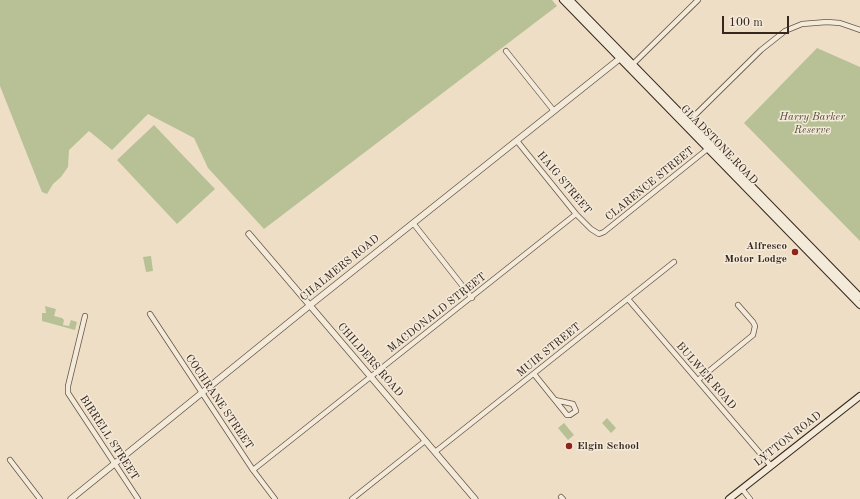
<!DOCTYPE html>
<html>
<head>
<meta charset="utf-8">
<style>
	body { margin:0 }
	#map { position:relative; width:860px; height:499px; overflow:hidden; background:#eedec6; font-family:"Old Standard TT",serif }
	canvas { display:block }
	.scale { position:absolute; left:722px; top:16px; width:67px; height:18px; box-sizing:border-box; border:2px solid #37271d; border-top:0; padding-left:5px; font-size:12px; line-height:14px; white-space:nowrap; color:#37271d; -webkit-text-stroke:3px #f4eada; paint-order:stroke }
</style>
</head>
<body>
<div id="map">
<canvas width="860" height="499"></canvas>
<div class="scale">100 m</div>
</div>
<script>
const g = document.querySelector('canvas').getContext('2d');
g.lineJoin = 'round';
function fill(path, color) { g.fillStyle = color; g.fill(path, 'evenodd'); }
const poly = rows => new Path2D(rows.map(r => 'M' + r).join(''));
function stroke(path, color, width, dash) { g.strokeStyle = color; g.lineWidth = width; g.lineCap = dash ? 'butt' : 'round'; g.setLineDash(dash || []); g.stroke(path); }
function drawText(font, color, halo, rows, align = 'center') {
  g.font = font + ' "Old Standard TT",serif'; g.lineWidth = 3; g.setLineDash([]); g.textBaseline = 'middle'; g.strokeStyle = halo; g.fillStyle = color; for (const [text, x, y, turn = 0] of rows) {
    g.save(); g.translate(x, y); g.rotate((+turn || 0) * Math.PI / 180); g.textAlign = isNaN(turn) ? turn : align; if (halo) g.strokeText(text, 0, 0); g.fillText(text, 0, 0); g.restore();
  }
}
fill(poly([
	[0,0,552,0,557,6,264,229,208,168,194,138,148,114,112,150,89,131,69,150,68,167,61,177,53,184,47,194,42,192,0,86],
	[817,48,860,67,860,241,744,123],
	[154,125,215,189,177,224,117,160],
	[151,256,153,271,146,272,143,257],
	[45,306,56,309,54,316,62,318,64,320,63,325,69,326,71,320,77,322,75,330,42,321,42,313,46,313],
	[607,418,616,428,611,433,602,423],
	[564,423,574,435,568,440,558,428]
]), '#b8c196');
const minor = poly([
	[506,51,554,111],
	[631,66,698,0],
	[686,124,761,50,785,31,802,24,827,22,840,23,860,30],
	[517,141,576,214,591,229,599,234,604,232,710,147],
	[413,223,472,298],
	[628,299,771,466],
	[150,314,253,470,275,499],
	[85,316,68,386,68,393,138,499],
	[534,374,567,415,570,415,576,411,573,404,555,400],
	[698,380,753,335,755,326,753,322,738,305],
	[435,452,674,262],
	[10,460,40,499],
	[253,470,576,214],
	[742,489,750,499],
	[561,497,563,499],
	[352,499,425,441]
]);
const tertiary = poly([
	[249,234,475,499],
	[71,499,314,302,623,56]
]);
const secondary = poly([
	[563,0,860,305],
	[570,0,860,297],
	[729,499,860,396]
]);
stroke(minor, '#655547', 6);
stroke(tertiary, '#655547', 7);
stroke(secondary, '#37271d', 8);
stroke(minor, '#f4eada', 4.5);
stroke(tertiary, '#f4eada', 5.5);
stroke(secondary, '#f4eada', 6);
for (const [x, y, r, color] of [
	[795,252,4,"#8f2418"],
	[569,446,4,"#8f2418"]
]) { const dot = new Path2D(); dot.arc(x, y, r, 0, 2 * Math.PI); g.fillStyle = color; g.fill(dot); stroke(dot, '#f4eada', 1.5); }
drawText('italic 11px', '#574e3b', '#f4eada', [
	["Harry Barker",812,117],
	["Reserve",812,130]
]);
drawText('11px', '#37271d', '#f4eada', [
	["GLADSTONE ROAD",719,145,46],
	["HAIG STREET",564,183,50],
	["CLARENCE STREET",650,184,-39],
	["CHALMERS ROAD",340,268,-39],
	["MACDONALD STREET",437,313,-38],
	["MUIR STREET",549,350,-39],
	["CHILDERS ROAD",370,360,49],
	["BULWER ROAD",706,376,49],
	["COCHRANE STREET",219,402,56],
	["BIRRELL STREET",109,438,57],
	["LYTTON ROAD",788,439,-38]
]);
drawText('bold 11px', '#37271d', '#f4eada', [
	["Alfresco",787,246],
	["Motor Lodge",787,259],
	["Elgin School",577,446,"left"]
], 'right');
</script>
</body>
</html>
